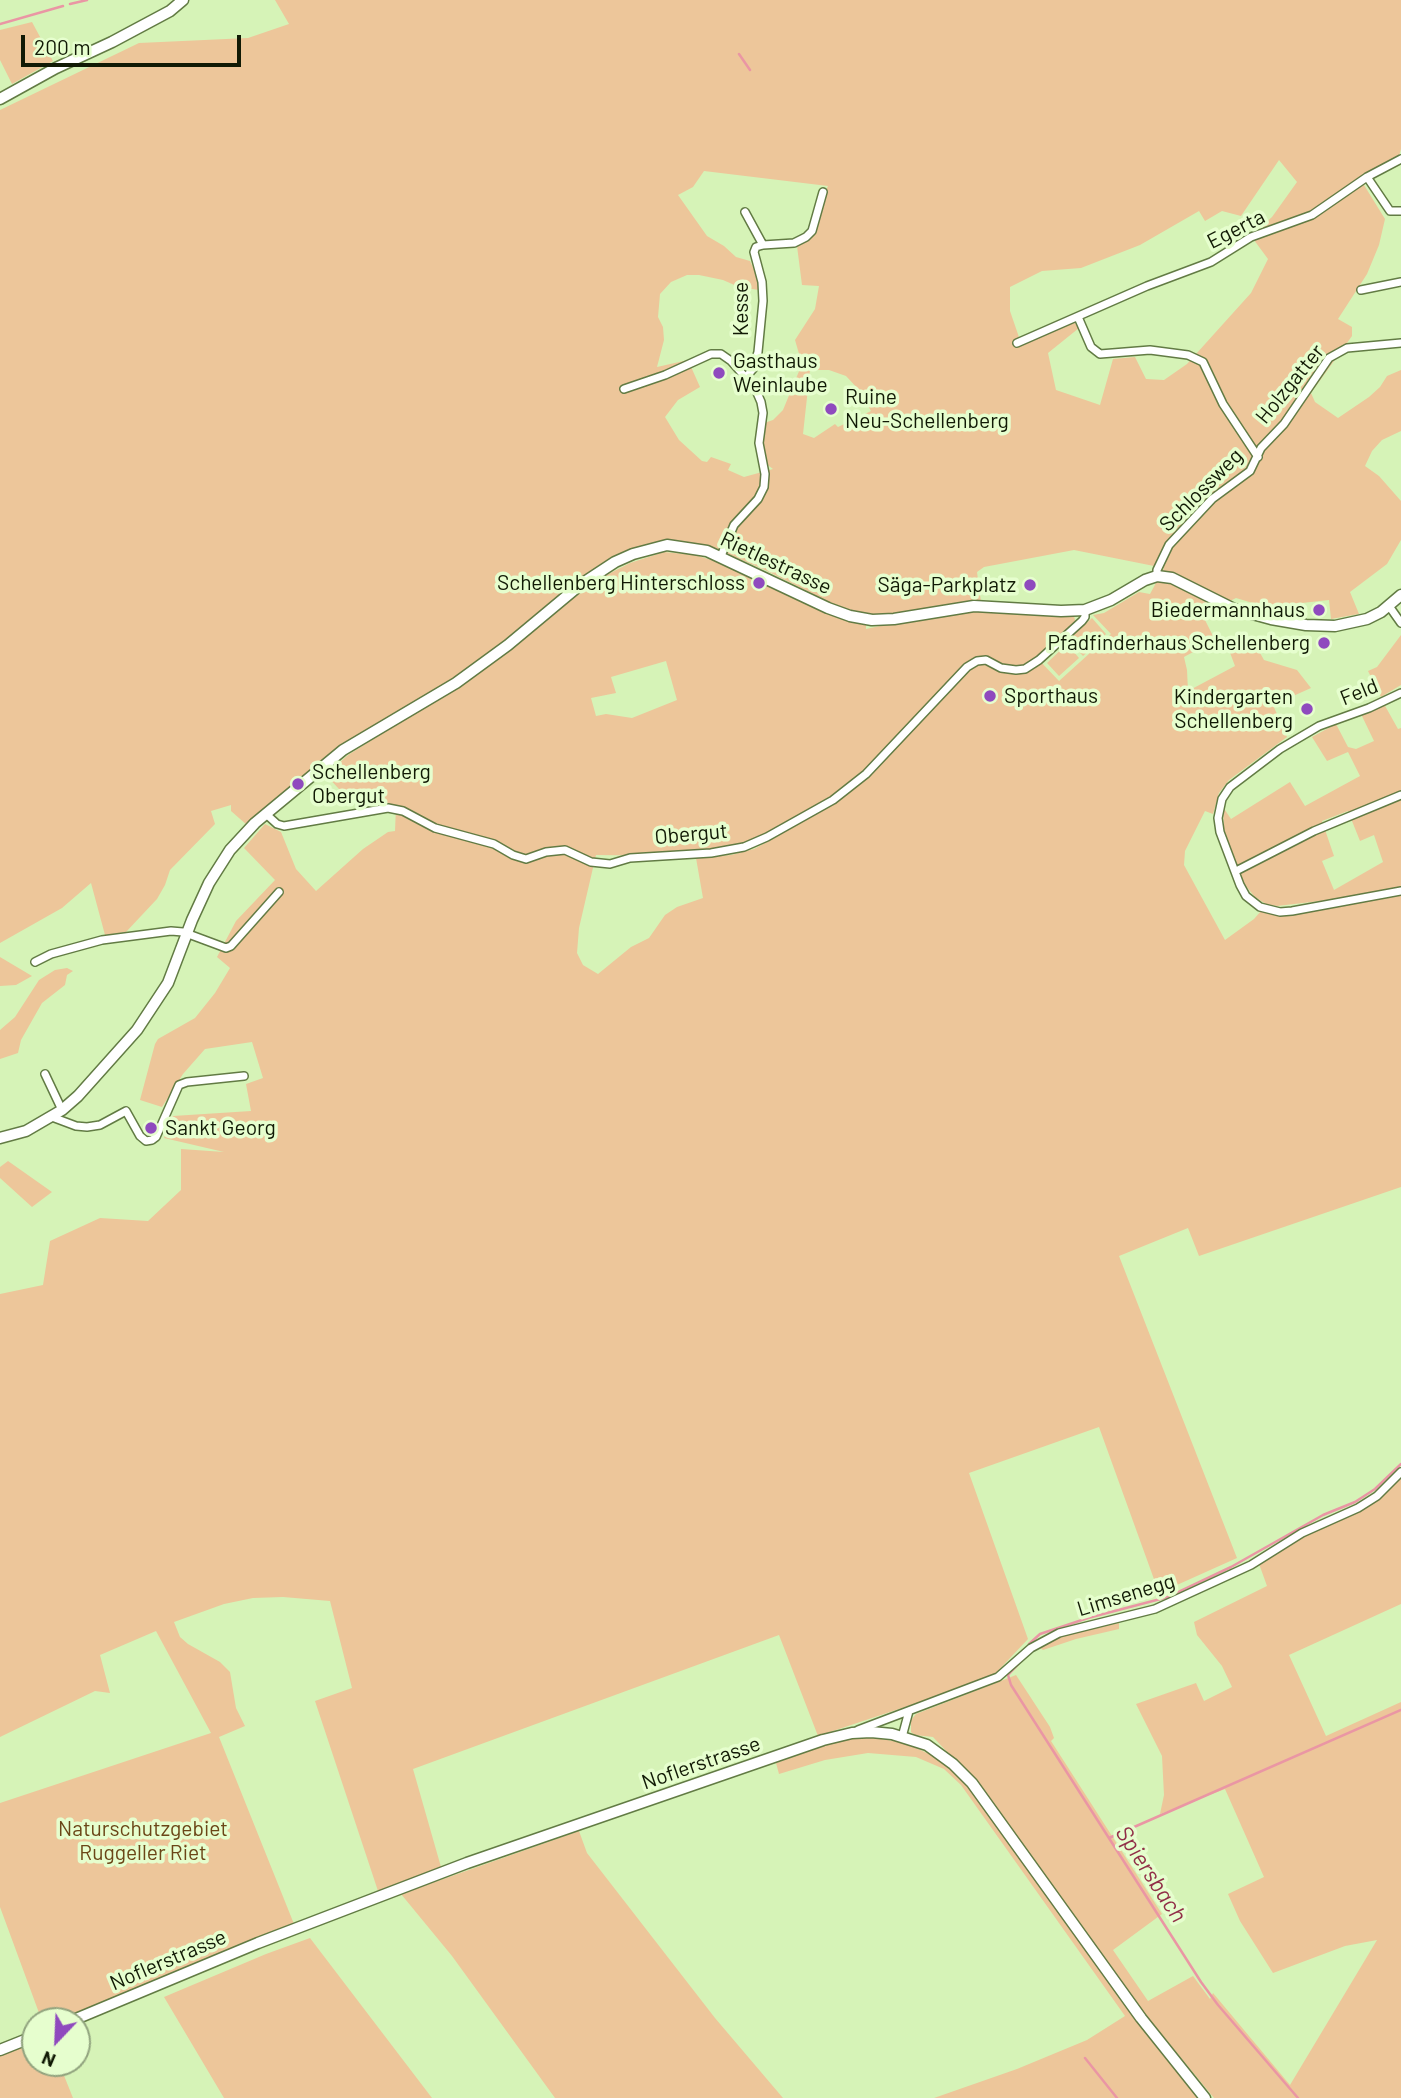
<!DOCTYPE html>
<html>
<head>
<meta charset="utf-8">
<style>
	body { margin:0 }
	#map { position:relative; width:1401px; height:2098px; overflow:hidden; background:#d6f3b7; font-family:Barlow,sans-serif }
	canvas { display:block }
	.north { position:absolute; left:21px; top:2007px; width:70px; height:70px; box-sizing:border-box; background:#e6fece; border:2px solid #91a37e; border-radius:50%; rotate:203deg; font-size:19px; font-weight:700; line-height:28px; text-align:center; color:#111a05 }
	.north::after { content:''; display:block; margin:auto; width:24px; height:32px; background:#8f4abe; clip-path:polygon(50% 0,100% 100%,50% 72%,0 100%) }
	.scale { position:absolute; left:21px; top:35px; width:220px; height:32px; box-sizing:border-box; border:4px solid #111a05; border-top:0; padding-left:9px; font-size:21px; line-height:24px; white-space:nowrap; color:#111a05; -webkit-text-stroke:5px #e6fece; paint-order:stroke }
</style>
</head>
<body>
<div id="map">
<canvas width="1401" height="2098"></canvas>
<div class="north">N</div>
<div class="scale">200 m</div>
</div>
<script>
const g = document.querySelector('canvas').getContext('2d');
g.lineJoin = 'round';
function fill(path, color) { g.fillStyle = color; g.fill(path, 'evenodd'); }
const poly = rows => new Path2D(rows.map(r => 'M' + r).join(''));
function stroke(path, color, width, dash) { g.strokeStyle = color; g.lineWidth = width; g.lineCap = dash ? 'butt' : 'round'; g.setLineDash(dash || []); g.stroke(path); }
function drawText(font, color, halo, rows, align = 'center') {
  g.font = font + ' Barlow,sans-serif'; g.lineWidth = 7; g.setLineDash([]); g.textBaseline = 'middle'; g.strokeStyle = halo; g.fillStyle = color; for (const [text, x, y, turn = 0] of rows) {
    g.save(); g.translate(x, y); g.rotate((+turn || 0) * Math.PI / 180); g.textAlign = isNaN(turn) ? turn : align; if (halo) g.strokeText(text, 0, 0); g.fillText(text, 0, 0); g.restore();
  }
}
fill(poly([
	[275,0,1401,0,1401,149,1399,156,1367,173,1364,185,1385,219,1379,245,1367,274,1338,319,1352,327,1352,336,1311,393,1315,402,1338,418,1369,397,1380,387,1387,376,1401,370,1401,431,1382,440,1372,451,1365,466,1379,476,1401,501,1401,540,1387,564,1350,592,1359,614,1331,619,1329,600,1266,607,1236,598,1214,609,1205,620,1215,640,1184,657,1187,670,1188,691,1235,666,1229,650,1251,637,1264,660,1297,670,1311,688,1273,705,1287,737,1229,780,1219,793,1213,814,1205,811,1185,851,1184,865,1225,940,1254,919,1261,911,1284,916,1329,900,1277,906,1266,904,1255,897,1245,885,1232,855,1224,830,1223,807,1231,819,1290,782,1305,806,1360,776,1348,752,1327,761,1312,737,1336,724,1348,747,1356,749,1374,741,1361,714,1384,704,1398,729,1401,728,1401,1187,1199,1256,1188,1228,1119,1256,1237,1558,1159,1593,1099,1427,969,1473,1028,1639,994,1675,938,1696,818,1736,779,1635,413,1769,441,1867,378,1891,315,1701,352,1688,330,1601,283,1597,253,1598,224,1604,174,1622,180,1637,188,1644,220,1662,230,1672,236,1708,245,1726,219,1737,294,1924,56,2021,42,2021,0,1907,0,1803,211,1733,156,1631,100,1655,110,1693,95,1691,0,1737,0,1294,43,1285,50,1241,100,1218,148,1221,181,1190,181,1149,224,1152,164,1138,173,1116,251,1111,246,1084,263,1078,252,1042,205,1049,183,1074,162,1107,140,1100,155,1044,158,1039,195,1018,215,993,230,968,217,957,236,921,275,880,244,848,265,824,281,832,296,869,316,891,363,849,388,832,395,831,396,807,368,797,351,802,326,775,348,755,399,723,363,732,329,754,247,825,231,811,231,805,211,811,215,824,170,870,165,885,157,899,126,932,105,935,91,883,62,908,0,943,0,110,139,43,248,38,289,24],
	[1279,160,1297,182,1272,217,1251,236,1268,259,1251,293,1187,364,1164,380,1146,379,1135,357,1113,359,1100,405,1056,390,1048,353,1079,328,1075,323,1069,324,1021,343,1010,311,1010,287,1042,271,1081,268,1140,245,1199,211,1205,221,1222,211,1241,216],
	[704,171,828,186,823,196,816,228,810,239,797,246,802,285,819,286,815,309,795,340,802,364,783,410,773,420,764,423,762,449,765,463,773,469,744,477,728,470,731,464,711,457,707,462,702,461,679,440,665,417,678,400,700,387,688,360,657,367,664,340,663,327,658,317,660,294,671,282,687,275,699,275,723,280,739,287,759,290,757,276,750,261,736,257,724,246,707,236,678,195,693,187],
	[810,370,829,370,846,376,860,391,871,411,838,427,835,424,814,438,803,434],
	[677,540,714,548,765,570,835,605,857,612,879,615,981,602,977,572,984,567,1074,550,1164,568,1150,594,1139,592,1104,613,1093,615,1111,634,1059,681,1039,660,1076,624,1074,616,986,610,922,617,866,629,866,623,824,612,721,563,695,555,664,552,630,563,587,585,636,549],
	[666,661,677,700,632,718,606,714,596,716,591,698,616,693,611,677],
	[1348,811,1360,841,1374,835,1383,862,1334,890,1322,861,1334,856,1322,821],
	[773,830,778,836,754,849,731,855,696,858,703,898,677,907,665,915,649,938,631,947,598,974,583,965,577,953,579,928,596,855,683,856,747,843],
	[32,22,53,61,12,84,0,60,0,30],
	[1092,618,1106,634,1083,656,1068,640],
	[1401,635,1401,685,1381,697,1368,671,1377,667],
	[1067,644,1079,658,1059,676,1047,663],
	[0,957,32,976,16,985,0,986],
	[67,968,73,971,67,975,65,985,42,1003,21,1040,18,1053,0,1059,0,1030,15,1017,39,980,55,970],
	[8,1161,52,1192,32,1207,0,1178,0,1167],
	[1401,1472,1401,1604,1289,1655,1326,1736,1401,1702,1401,2098,1214,2098,1134,2001,986,1793,933,1737,915,1735,911,1732,911,1720,916,1714,1016,1675,1050,1727,1054,1738,1051,1741,1162,1914,1113,1950,1148,2001,1193,1976,1210,1999,1213,1993,1290,2085,1377,1940,1345,1946,1273,1973,1240,1921,1228,1894,1264,1877,1225,1789,1160,1814,1164,1795,1162,1756,1136,1704,1196,1683,1204,1701,1232,1687,1222,1666,1197,1635,1194,1622,1267,1586,1258,1561,1302,1533,1358,1508],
	[1119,1623,1119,1629,1076,1639,1043,1650,1039,1647,1061,1636],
	[869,1737,906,1743,933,1756,951,1767,974,1792,1202,2098,934,2098,1017,2069,1087,2040,1125,2016,961,1785,944,1769,916,1757,868,1753,825,1760,779,1774,776,1763,843,1739],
	[579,1831,587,1853,715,2018,783,2098,555,2098,452,1956,401,1894],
	[310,1938,432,2098,224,2098,164,1997,266,1954],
	[35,2040,35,2063,59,2063,73,2098,0,2098,0,2054]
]), '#edc69a');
stroke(poly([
	[70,4,87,0],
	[0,24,63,6],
	[739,54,750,70],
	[1029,1644,1040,1634,1088,1618,1168,1597,1231,1567,1323,1515,1355,1502,1375,1489,1401,1464],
	[1025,1657,1008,1675,1011,1685,1201,1982,1218,2005,1298,2098],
	[1109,1838,1401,1710],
	[1085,2058,1117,2098]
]), '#ea96a4', 2.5);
const street = poly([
	[1367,177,1390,211,1401,211],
	[745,212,763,245],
	[1361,290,1401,282],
	[1078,317,1091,347,1100,354,1150,350,1188,355,1203,362,1223,404,1258,457],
	[1017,343,1147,286,1211,262,1251,237,1312,215,1367,177,1401,159],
	[746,377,753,369,758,352,763,301,762,282,754,252,756,247,763,245,794,243,806,237,812,231,823,192],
	[624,389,665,375,711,354,721,354,731,361,755,388,761,402,763,413,759,443,765,474,764,487,758,499,734,525,721,556],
	[1157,576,1157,570,1169,545,1212,499,1250,471,1261,448,1284,424,1329,358,1347,348,1401,343],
	[1389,606,1401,623],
	[1401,693,1369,708,1319,726,1280,749,1230,787,1222,799,1218,818,1220,832,1240,885,1246,896,1260,907,1280,912,1292,911,1401,891],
	[266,814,277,824,284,826,388,808,403,811,435,828,494,844,513,855,526,859,546,852,565,850,591,862,610,864,630,858,711,853,744,847,767,837,833,800,866,774,967,667,977,661,986,660,1001,668,1016,670,1025,669,1039,660,1082,621,1085,617,1085,610],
	[1236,871,1314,831,1401,795],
	[35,962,51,954,102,940,171,931,183,932,226,948,231,946,279,892],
	[45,1074,62,1110],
	[52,1117,76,1126,87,1127,100,1125,126,1111,140,1136,146,1141,152,1140,156,1137,179,1085,187,1082,244,1076],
	[858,1730,998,1677,1031,1648,1059,1633,1155,1609,1251,1565,1302,1533,1358,1508,1377,1496,1401,1472],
	[902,1737,909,1711]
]);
const secondary = poly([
	[0,99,56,68,112,42,170,11,183,0],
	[0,1138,26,1131,62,1110,78,1096,137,1030,168,983,192,920,209,883,230,850,255,823,343,750,456,683,508,645,580,585,615,562,633,554,667,545,707,551,828,608,850,616,872,620,894,619,974,606,1061,611,1085,610,1111,600,1145,580,1157,576,1172,578,1234,609,1271,619,1306,625,1335,626,1367,619,1381,612,1401,595],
	[71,2021,258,1943,467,1863,823,1740,852,1733,871,1732,892,1734,927,1745,953,1764,972,1783,1141,2018,1205,2098],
	[0,2050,35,2036]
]);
stroke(street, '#627b44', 10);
stroke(secondary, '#627b44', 13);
stroke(street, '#fff', 7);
stroke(secondary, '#fff', 10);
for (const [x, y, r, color] of [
	[719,373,7,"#8f4abe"],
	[831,409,7,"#8f4abe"],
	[759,583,7,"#8f4abe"],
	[1030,585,7,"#8f4abe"],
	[1319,610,7,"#8f4abe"],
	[1324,643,7,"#8f4abe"],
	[990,696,7,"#8f4abe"],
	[1307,709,7,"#8f4abe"],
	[298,784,7,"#8f4abe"],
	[151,1128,7,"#8f4abe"]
]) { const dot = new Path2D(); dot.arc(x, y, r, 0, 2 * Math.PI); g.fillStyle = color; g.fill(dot); stroke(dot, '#e6fece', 2.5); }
drawText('21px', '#111a05', '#e6fece', [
	["Egerta",1236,229,-27],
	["Kesse",741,309,-90],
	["Holzgatter",1290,384,-51],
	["Schlossweg",1201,490,-45],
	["Rietlestrasse",776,563,25],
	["Feld",1359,692,-22],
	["Obergut",691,834,-5],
	["Limsenegg",1126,1595,-17],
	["Noflerstrasse",701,1763,-19],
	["Noflerstrasse",168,1960,-23]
]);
drawText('21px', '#111a05', '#e6fece', [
	["Gasthaus",733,361],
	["Weinlaube",733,385],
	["Ruine",845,397],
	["Neu-Schellenberg",845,421],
	["Schellenberg Hinterschloss",745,583,"right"],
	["Säga-Parkplatz",1016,585,"right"],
	["Biedermannhaus",1305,610,"right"],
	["Pfadfinderhaus Schellenberg",1310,643,"right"],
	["Sporthaus",1004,696],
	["Kindergarten",1293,697,"right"],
	["Schellenberg",1293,721,"right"],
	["Schellenberg",312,772],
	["Obergut",312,796],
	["Sankt Georg",165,1128]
], 'left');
drawText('21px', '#6b4617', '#e6fece', [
	["Naturschutzgebiet",143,1829],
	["Ruggeller Riet",143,1853]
]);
drawText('italic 23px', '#913048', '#e6fece', [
	["Spiersbach",1151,1874,57]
]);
</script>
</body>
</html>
